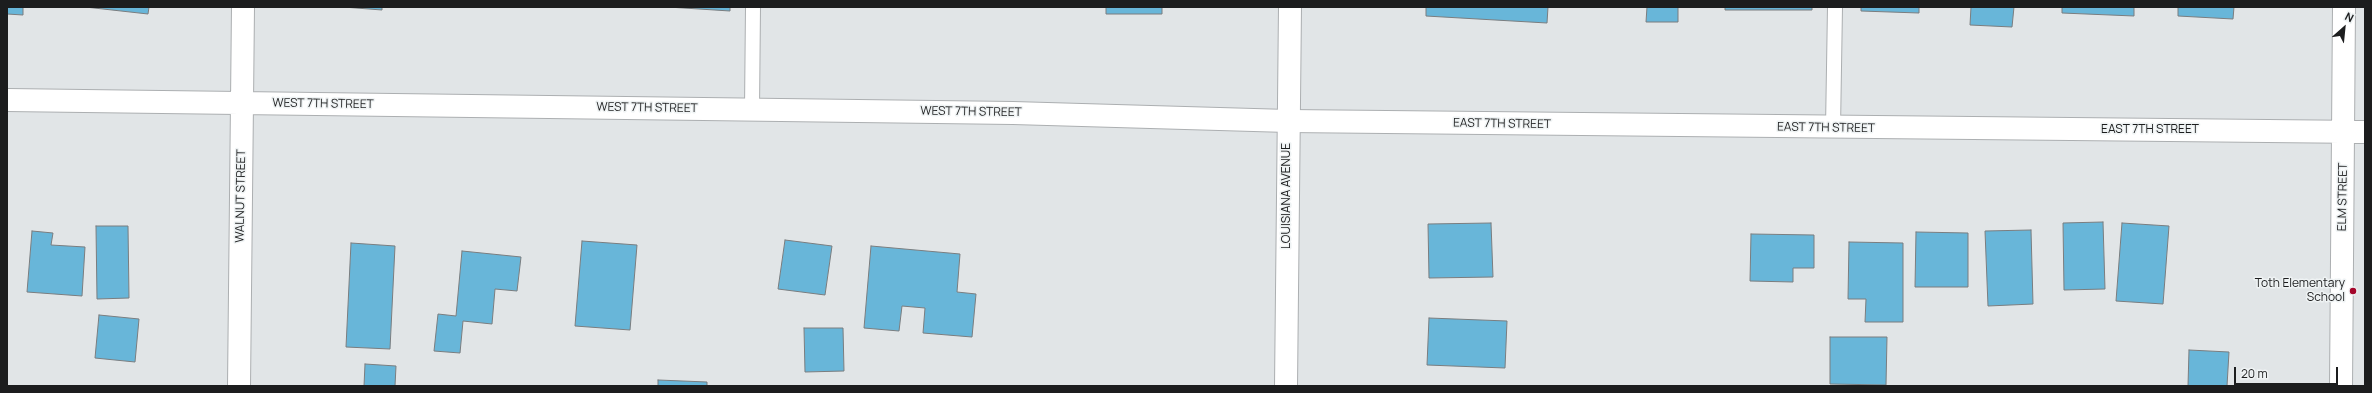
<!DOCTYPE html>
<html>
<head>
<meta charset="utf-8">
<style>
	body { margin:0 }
	#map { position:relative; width:2372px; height:393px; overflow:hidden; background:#e1e5e7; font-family:Manrope,sans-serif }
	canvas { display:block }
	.frame { position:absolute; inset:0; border:8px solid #1c1d1e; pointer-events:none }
	.north { position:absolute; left:2324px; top:8px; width:40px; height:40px; -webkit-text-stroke:3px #eff3f4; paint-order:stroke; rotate:27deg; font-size:11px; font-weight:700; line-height:16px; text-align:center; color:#1c1d1e }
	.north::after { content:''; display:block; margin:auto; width:14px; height:18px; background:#1c1d1e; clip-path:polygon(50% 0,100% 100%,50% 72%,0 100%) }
	.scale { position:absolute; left:2234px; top:367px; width:104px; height:18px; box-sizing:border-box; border:2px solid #1c1d1e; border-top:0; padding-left:5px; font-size:12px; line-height:14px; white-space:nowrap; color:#1c1d1e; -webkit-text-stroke:3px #eff3f4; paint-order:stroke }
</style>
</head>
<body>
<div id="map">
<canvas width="2372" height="393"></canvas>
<div class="frame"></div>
<div class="north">N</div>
<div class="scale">20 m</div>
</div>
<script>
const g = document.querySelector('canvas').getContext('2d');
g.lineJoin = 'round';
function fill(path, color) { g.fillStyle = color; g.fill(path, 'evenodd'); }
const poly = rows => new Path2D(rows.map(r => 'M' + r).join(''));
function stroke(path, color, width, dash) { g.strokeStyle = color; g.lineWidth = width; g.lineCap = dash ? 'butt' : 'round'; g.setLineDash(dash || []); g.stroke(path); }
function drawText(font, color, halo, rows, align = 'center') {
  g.font = font + ' Manrope,sans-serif'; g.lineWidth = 3; g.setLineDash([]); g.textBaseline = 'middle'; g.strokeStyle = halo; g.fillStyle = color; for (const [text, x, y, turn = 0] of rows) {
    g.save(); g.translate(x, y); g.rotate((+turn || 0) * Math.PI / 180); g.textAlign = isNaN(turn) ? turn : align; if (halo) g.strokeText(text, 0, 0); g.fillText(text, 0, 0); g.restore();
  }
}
const building = poly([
	[7,7,23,7,23,15,7,14,7,7],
	[85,7,149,7,148,14,85,7],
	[343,7,382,7,382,10,343,7],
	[668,7,730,7,730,11,668,7],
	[1106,7,1162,7,1162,14,1106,14,1106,7],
	[1426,7,1548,7,1547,23,1426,16,1426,7],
	[1647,7,1678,7,1678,22,1646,22,1647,7],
	[1725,7,1812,7,1812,10,1725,10,1725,7],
	[1861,7,1919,7,1919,13,1861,11,1861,7],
	[1971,7,2014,7,2012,27,1970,25,1971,7],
	[2062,7,2134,7,2134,16,2062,13,2062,7],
	[2178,7,2234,7,2233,19,2178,16,2178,7],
	[2103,222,2105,289,2064,290,2063,223,2103,222],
	[1491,223,1493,277,1429,278,1428,224,1491,223],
	[2122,223,2169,226,2163,304,2116,301,2122,223],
	[96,226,128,226,129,298,97,299,96,226],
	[2031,230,2033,304,1988,306,1985,231,2031,230],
	[32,231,53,233,51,245,85,247,82,296,27,292,32,231],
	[1916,232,1968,233,1968,287,1915,287,1916,232],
	[1751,234,1814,235,1814,268,1793,268,1793,282,1750,281,1751,234],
	[785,240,832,246,825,295,778,289,785,240],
	[582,241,637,245,630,330,575,326,582,241],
	[1849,242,1903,243,1903,322,1865,322,1866,299,1848,299,1849,242],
	[351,243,395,246,390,349,346,347,351,243],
	[871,246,960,254,957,292,976,294,972,337,923,333,925,308,902,306,899,331,864,328,871,246],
	[462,251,521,257,517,291,495,289,492,324,463,321,460,353,434,351,438,314,456,316,462,251],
	[99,315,139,319,135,362,95,358,99,315],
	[1429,318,1507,321,1505,368,1427,365,1429,318],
	[804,328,843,328,844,371,805,372,804,328],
	[1830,337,1887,337,1886,385,1830,384,1830,337],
	[2189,350,2229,352,2227,386,2188,386,2189,350],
	[365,364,396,366,395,386,364,386,365,364],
	[658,380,707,382,707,386,658,386,658,380]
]);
fill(building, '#68b6d9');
stroke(building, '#7a7d7f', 1);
const service = poly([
	[752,109,753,7],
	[1833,128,1835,7]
]);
const minor = poly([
	[7,100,1013,113,1288,121,2365,132],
	[239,386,243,7],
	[2341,386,2344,7]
]);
const primary = poly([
	[1286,386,1290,7]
]);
stroke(service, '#acafb1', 16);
stroke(minor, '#acafb1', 24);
stroke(primary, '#acafb1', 24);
stroke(service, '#fff', 14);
stroke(minor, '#fff', 22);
stroke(primary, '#fff', 22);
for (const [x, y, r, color] of [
	[2353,291,4,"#a4062b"]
]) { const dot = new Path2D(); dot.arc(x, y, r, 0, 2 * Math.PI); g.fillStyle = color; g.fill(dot); stroke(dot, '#eff3f4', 1.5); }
drawText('12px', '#1c1d1e', '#eff3f4', [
	["WEST 7TH STREET",323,104,1],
	["WEST 7TH STREET",647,108,1],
	["WEST 7TH STREET",971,112,1],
	["EAST 7TH STREET",1502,124,1],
	["EAST 7TH STREET",1826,128,1],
	["EAST 7TH STREET",2150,130],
	["WALNUT STREET",241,196,-89],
	["LOUISIANA AVENUE",1287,196,-90],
	["ELM STREET",2343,197,-89]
]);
drawText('12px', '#1c1d1e', '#eff3f4', [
	["Toth Elementary",2345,284],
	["School",2345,298]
], 'right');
</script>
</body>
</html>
